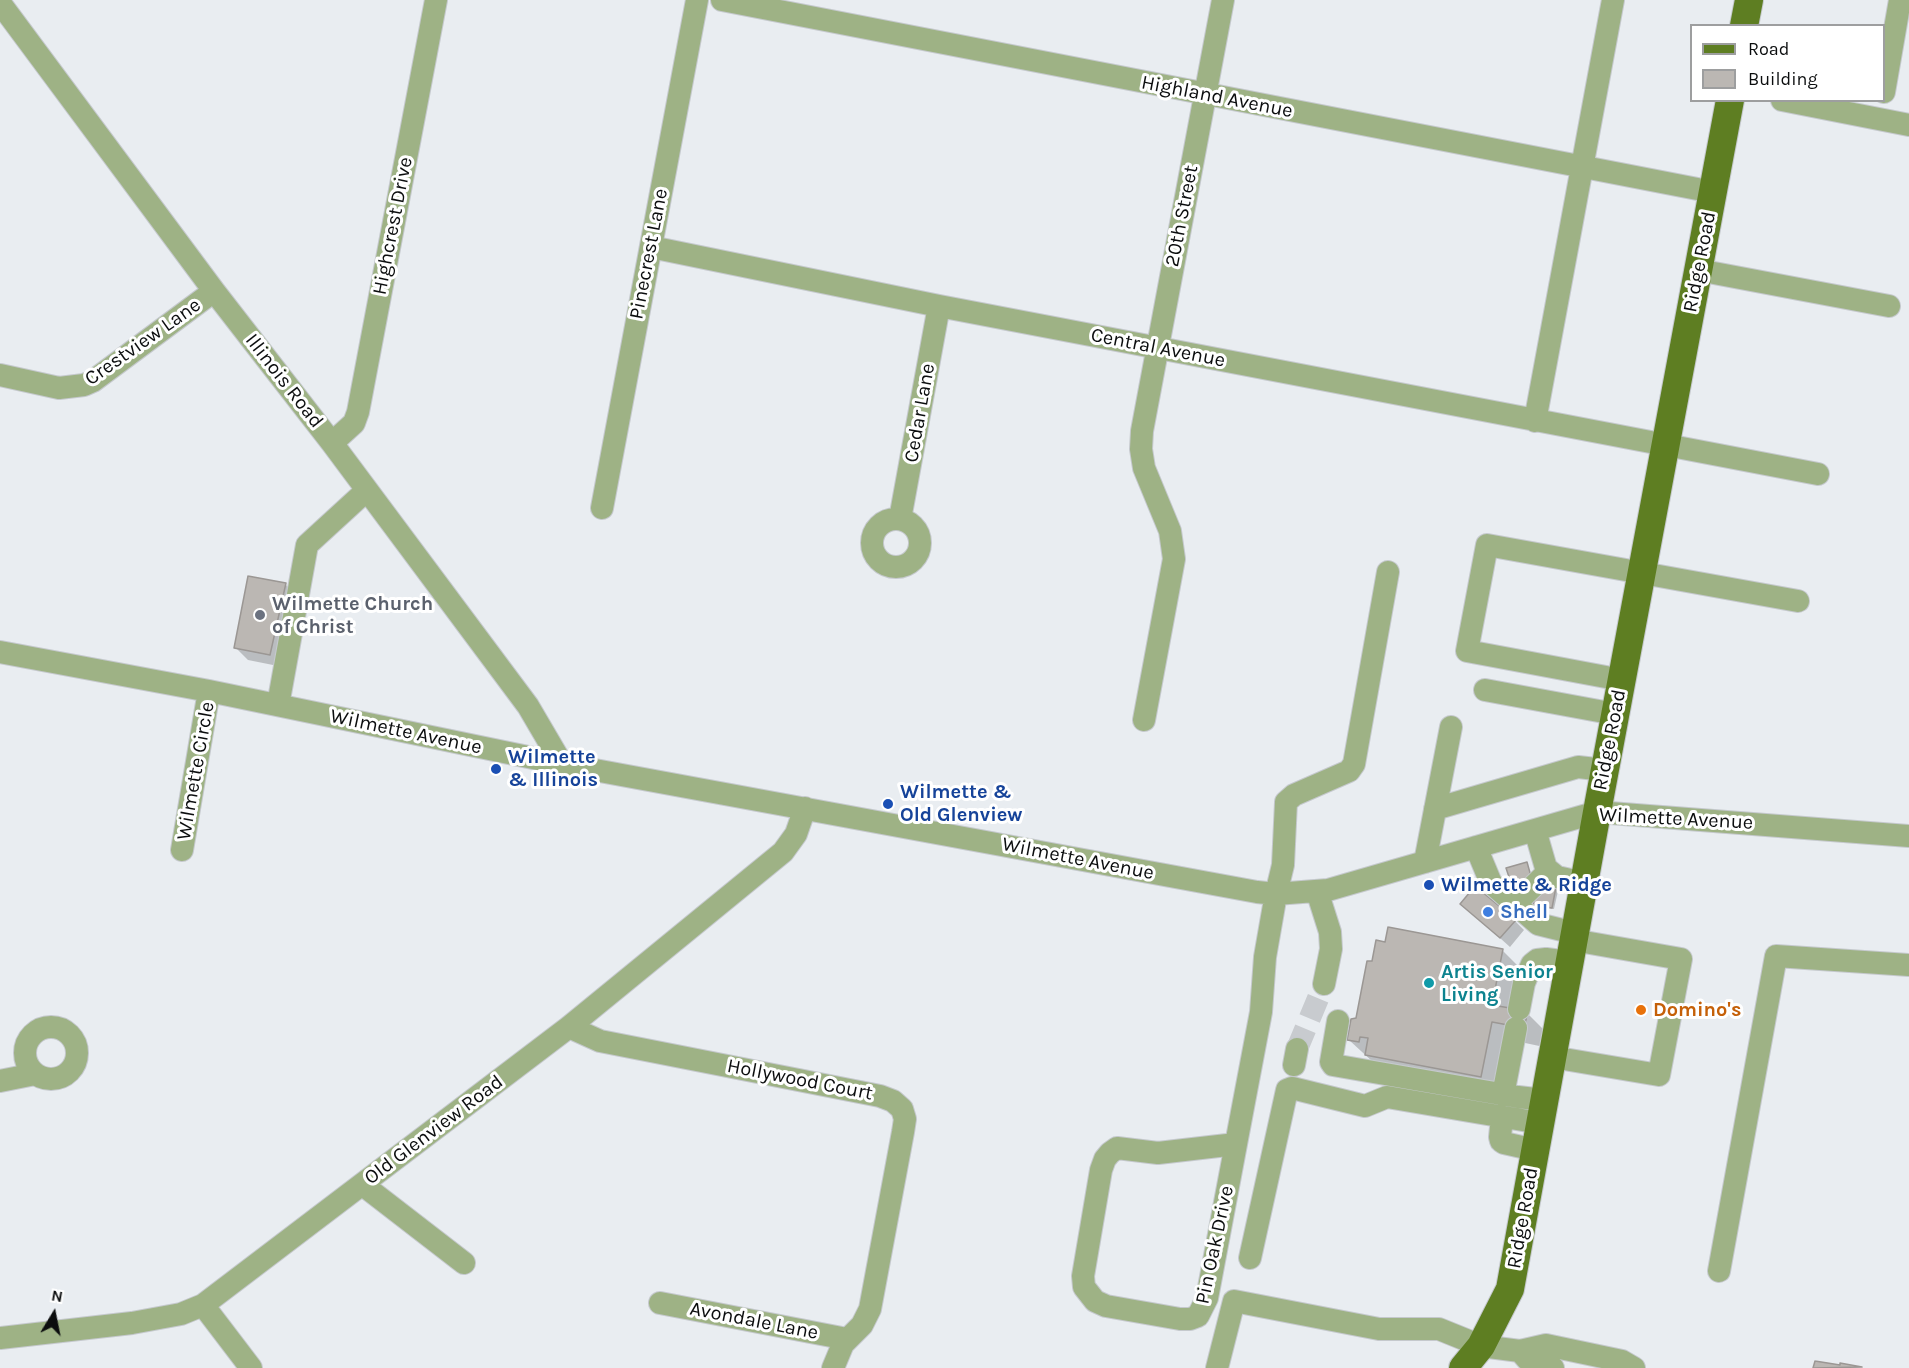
<!DOCTYPE html>
<html>
<head>
<meta charset="utf-8">
<style>
	body { margin:0 }
	#map { position:relative; width:1909px; height:1368px; overflow:hidden; background:#e9edf1; font-family:Karla,sans-serif }
	canvas { display:block }
	.legend { position:absolute; left:1690px; top:24px; width:195px; height:78px; box-sizing:border-box; background:#fff; border:2px solid #9d9e9f; margin:0; padding:8px 10px; list-style:none; font-size:18px; color:#0b0d0e }
	.legend li { display:flex; align-items:center; gap:12px; height:30px }
	.legend b { width:30px; border:2px solid #9d9e9f }
	.north { position:absolute; left:24px; top:1284px; width:60px; height:60px; -webkit-text-stroke:4px #fff; paint-order:stroke; rotate:10deg; font-size:16px; font-weight:700; line-height:24px; text-align:center; color:#0b0d0e }
	.north::after { content:''; display:block; margin:auto; width:21px; height:27px; background:#0b0d0e; clip-path:polygon(50% 0,100% 100%,50% 72%,0 100%) }
</style>
</head>
<body>
<div id="map">
<canvas width="1909" height="1368"></canvas>
<ul class="legend">
<li><b style="height:8px;background:#5e7e22"></b>Road</li>
<li><b style="height:16px;background:#bbb7b3"></b>Building</li>
</ul>
<div class="north">N</div>
</div>
<script>
const g = document.querySelector('canvas').getContext('2d');
g.lineJoin = 'round';
function fill(path, color) { g.fillStyle = color; g.fill(path, 'evenodd'); }
const poly = rows => new Path2D(rows.map(r => 'M' + r).join(''));
function stroke(path, color, width, dash) { g.strokeStyle = color; g.lineWidth = width; g.lineCap = dash ? 'butt' : 'round'; g.setLineDash(dash || []); g.stroke(path); }
function drawText(font, color, halo, rows, align = 'center') {
  g.font = font + ' Karla,sans-serif'; g.lineWidth = 6; g.setLineDash([]); g.textBaseline = 'middle'; g.strokeStyle = halo; g.fillStyle = color; for (const [text, x, y, turn = 0] of rows) {
    g.save(); g.translate(x, y); g.rotate((+turn || 0) * Math.PI / 180); g.textAlign = isNaN(turn) ? turn : align; if (halo) g.strokeText(text, 0, 0); g.fillText(text, 0, 0); g.restore();
  }
}
fill(poly([
	[285,584,298,597,283,667,248,660,235,647],
	[1555,888,1558,891,1554,909,1537,907,1535,904],
	[1462,904,1515,921,1524,930,1510,947],
	[1502,950,1522,970,1527,1013,1546,1032,1544,1047,1511,1040,1500,1096,1386,1074,1349,1040]
]), '#0003');
const building = poly([
	[248,576,286,583,270,655,234,648,248,576],
	[1527,862,1532,880,1512,886,1506,868,1527,862],
	[1537,884,1556,887,1552,908,1533,905,1537,884],
	[1475,886,1516,920,1500,938,1460,904,1475,886],
	[1388,927,1503,949,1492,1005,1528,1011,1524,1028,1492,1022,1481,1077,1365,1055,1368,1038,1360,1037,1359,1042,1347,1040,1351,1019,1356,1018,1367,961,1372,961,1376,940,1385,942,1388,927],
	[1815,1361,1840,1365,1840,1363,1862,1367,1813,1368,1815,1361]
]);
fill(building, '#bbb7b3');
stroke(building, '#9b9794', 1.5);
stroke(poly([
	[1297,1049,1324,984]
]), '#c8cbcf', 22, [22, 11]);
const minor = poly([
	[722,0,1713,192],
	[0,3,214,291,332,443,528,706,562,764],
	[1884,92,1900,0],
	[1782,100,1909,125],
	[651,247,939,306,1818,474],
	[1698,270,1889,306],
	[0,375,59,388,84,385,93,381,214,291],
	[1535,421,1613,0],
	[332,443,354,423,358,412,436,0],
	[602,508,697,0],
	[900,519,939,306],
	'872 543a24 24 0 1 1 48 0a24 24 0 1 1-48 0Z',
	[0,652,209,691,562,764,1257,892,1276,894,1328,890,1597,812,1909,836],
	[1622,680,1467,651,1487,545,1798,601],
	[1485,690,1615,714],
	[278,705,307,545,367,490],
	[1144,720,1174,559,1170,531,1144,468,1141,449,1142,431,1223,0],
	[1435,809,1578,767,1605,770],
	[1535,830,1546,868,1557,877,1584,883],
	[1476,847,1491,883,1538,924,1574,933],
	[182,850,209,691],
	[1425,862,1451,727],
	[1317,891,1330,932,1331,949,1324,984],
	[1515,904,1549,871],
	[1519,1009,1524,983,1532,964,1537,960,1546,959,1569,962],
	[1338,1021,1331,1062,1333,1065,1518,1097,1544,1100],
	[569,1027,600,1041,880,1096,893,1101,902,1109,905,1119,903,1132,870,1309,862,1325,843,1344,833,1368],
	'25 1053a26 26 0 1 1 52 0a26 26 0 1 1-52 0Z',
	[1552,1057,1659,1075,1681,959,1573,940],
	[1294,1065,1297,1049],
	[0,1081,35,1074],
	[1503,1095,1516,1028],
	[1502,1117,1500,1137,1501,1141,1504,1143,1535,1150],
	[1236,1144,1261,1012,1265,957,1276,894,1283,865,1286,802,1294,795,1349,771,1354,764,1388,572],
	[1236,1144,1207,1298,1198,1316,1190,1319,1180,1319,1106,1306,1095,1301,1084,1287,1083,1276,1101,1170,1105,1159,1110,1153,1117,1148,1158,1153,1236,1144],
	[363,1185,464,1263],
	[1250,1258,1287,1090,1292,1088,1365,1106,1387,1097,1540,1123],
	[1719,1271,1776,956,1909,965],
	[660,1303,847,1339],
	[203,1305,251,1368],
	[0,1338,132,1323,181,1314,203,1305,569,1027,783,852,796,834,805,808],
	[1520,1351,1527,1359,1534,1364,1553,1368],
	[1217,1368,1234,1301,1379,1329,1439,1329,1481,1346,1520,1351,1546,1345,1622,1361,1634,1368]
]);
const major = poly([
	[1744,26,1749,0],
	[1463,1368,1481,1346,1510,1289,1597,812,1730,100]
]);
stroke(minor, '#c5c9cd', 24);
stroke(major, '#c5c9cd', 30);
stroke(minor, '#9eb285', 22);
stroke(major, '#5e7e22', 28);
for (const [x, y, r, color] of [
	[260,615,6,"#6b7280"],
	[496,769,6,"#1a4fb4"],
	[888,804,6,"#1a4fb4"],
	[1429,885,6,"#1a4fb4"],
	[1488,912,6,"#3f7fe0"],
	[1429,983,6,"#0f9aa8"],
	[1641,1010,6,"#e8710a"]
]) { const dot = new Path2D(); dot.arc(x, y, r, 0, 2 * Math.PI); g.fillStyle = color; g.fill(dot); stroke(dot, '#fff', 2); }
drawText('20px', '#0b0d0e', '#fff', [
	["Highland Avenue",1217,97,11],
	["20th Street",1182,216,-79],
	["Highcrest Drive",393,226,-79],
	["Pinecrest Lane",649,254,-79],
	["Ridge Road",1700,262,-79],
	["Crestview Lane",143,342,-35],
	["Central Avenue",1158,348,11],
	["Illinois Road",284,381,52],
	["Cedar Lane",920,413,-80],
	["Wilmette Avenue",406,732,12],
	["Ridge Road",1610,740,-79],
	["Wilmette Circle",196,771,-80],
	["Wilmette Avenue",1676,819,3],
	["Wilmette Avenue",1078,859,11],
	["Hollywood Court",800,1080,11],
	["Old Glenview Road",434,1130,-37],
	["Ridge Road",1523,1218,-80],
	["Pin Oak Drive",1215,1245,-78],
	["Avondale Lane",754,1321,11]
]);
drawText('bold 20px', '#5b616d', '#fff', [
	["Wilmette Church",272,604],
	["of Christ",272,627]
], 'left');
drawText('bold 20px', '#164399', '#fff', [
	["Wilmette",508,757],
	["& Illinois",508,780],
	["Wilmette &",900,792],
	["Old Glenview",900,815],
	["Wilmette & Ridge",1441,885]
], 'left');
drawText('bold 20px', '#366cbe', '#fff', [
	["Shell",1500,912]
], 'left');
drawText('bold 20px', '#0d838f', '#fff', [
	["Artis Senior",1441,972],
	["Living",1441,995]
], 'left');
drawText('bold 20px', '#c56008', '#fff', [
	["Domino's",1653,1010]
], 'left');
</script>
</body>
</html>
